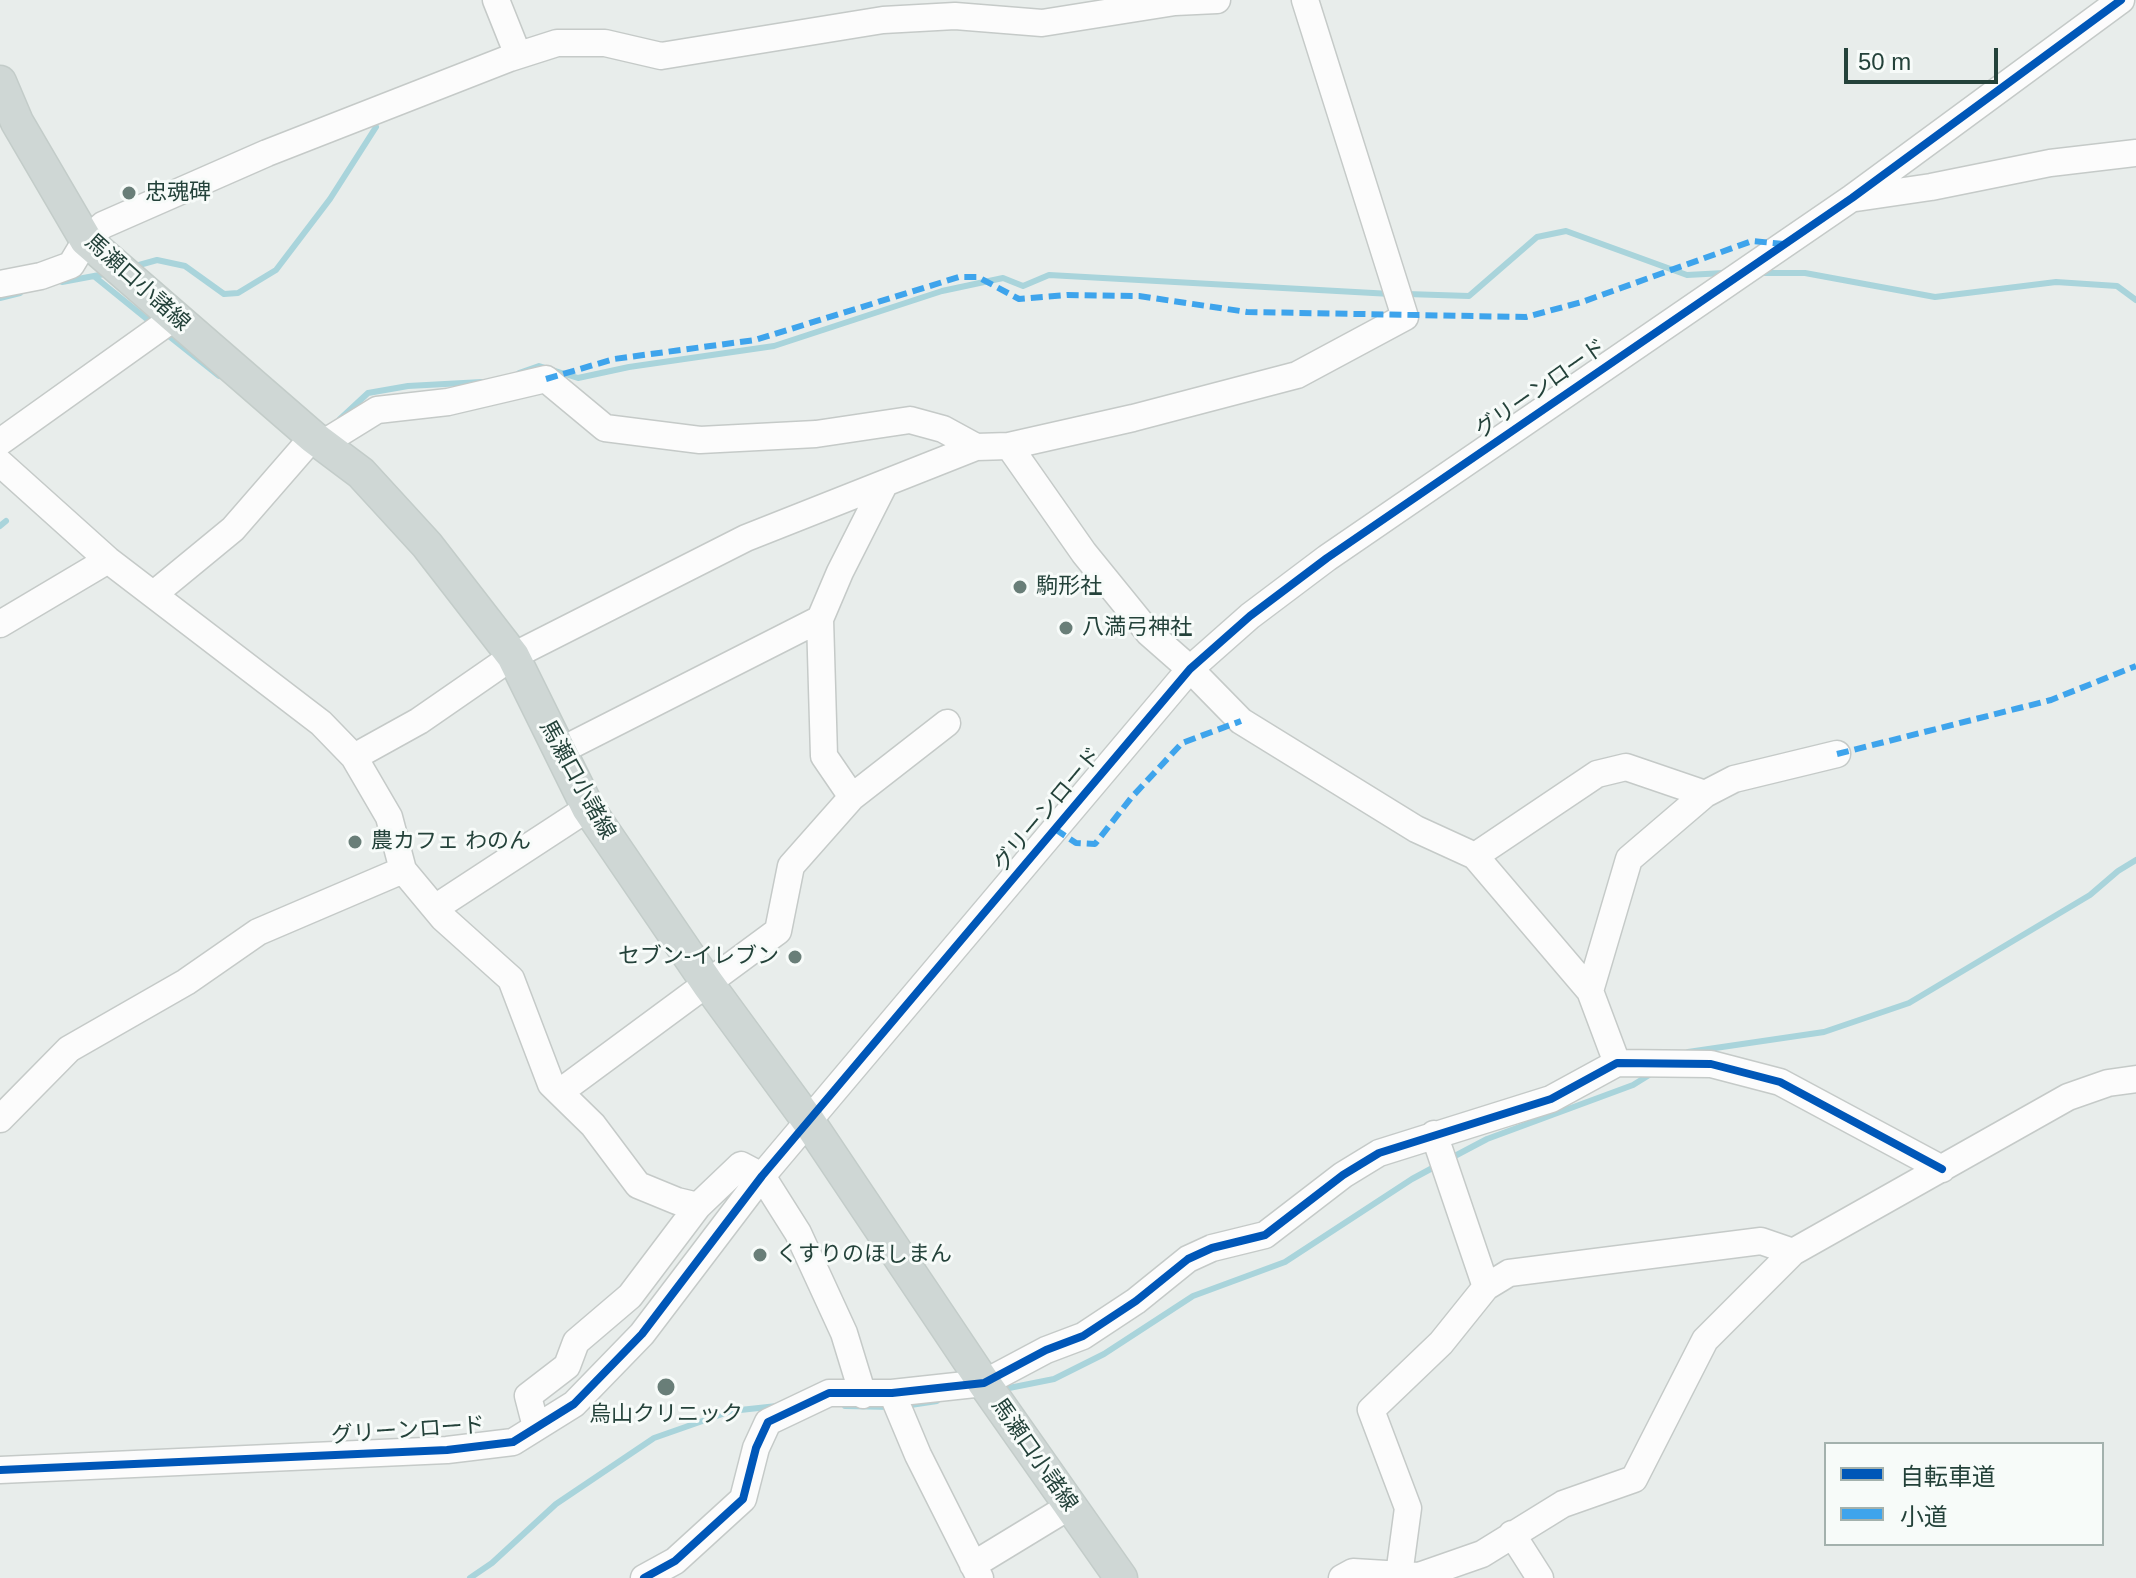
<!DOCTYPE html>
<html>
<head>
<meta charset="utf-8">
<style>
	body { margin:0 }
	#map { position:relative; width:2136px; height:1578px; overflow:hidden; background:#e8edeb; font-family:Helvetica,"Noto Sans JP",sans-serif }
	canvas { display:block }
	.legend { position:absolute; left:1824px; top:1442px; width:280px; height:104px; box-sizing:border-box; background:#f7fbf9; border:2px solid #a3b1ad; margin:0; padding:10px 14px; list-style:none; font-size:24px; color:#24423a }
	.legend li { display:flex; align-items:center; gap:16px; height:40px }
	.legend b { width:40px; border:2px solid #a3b1ad }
	.scale { position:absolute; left:1844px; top:48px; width:154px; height:36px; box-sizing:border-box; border:4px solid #24423a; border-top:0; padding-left:10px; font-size:24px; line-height:28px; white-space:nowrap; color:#24423a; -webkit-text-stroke:6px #f7fbf9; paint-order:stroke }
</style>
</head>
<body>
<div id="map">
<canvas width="2136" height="1578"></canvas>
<ul class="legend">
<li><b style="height:10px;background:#0057b8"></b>自転車道</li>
<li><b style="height:10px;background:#3ea4ec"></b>小道</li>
</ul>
<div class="scale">50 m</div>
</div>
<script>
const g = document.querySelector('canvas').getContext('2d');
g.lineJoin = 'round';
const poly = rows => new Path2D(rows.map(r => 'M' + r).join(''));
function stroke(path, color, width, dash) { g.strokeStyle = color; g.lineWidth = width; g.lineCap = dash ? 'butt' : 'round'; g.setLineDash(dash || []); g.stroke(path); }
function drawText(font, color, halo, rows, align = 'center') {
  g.font = font + ' Helvetica,"Noto Sans JP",sans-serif'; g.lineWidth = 6; g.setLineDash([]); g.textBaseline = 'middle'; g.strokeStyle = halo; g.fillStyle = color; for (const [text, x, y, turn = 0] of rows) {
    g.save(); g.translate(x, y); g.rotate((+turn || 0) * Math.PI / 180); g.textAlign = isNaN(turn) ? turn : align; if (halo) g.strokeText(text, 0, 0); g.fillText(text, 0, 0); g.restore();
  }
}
stroke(poly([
	[132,267,157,260,185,266,224,294,238,293,276,270,330,199,376,127],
	[1759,273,1805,273,1935,297,2056,282,2117,286,2136,300],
	[95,277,153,324],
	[62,282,110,273],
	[1407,294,1469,296,1537,237,1566,231,1687,275,1724,273],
	[0,298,20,293],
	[165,333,219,376],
	[519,373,539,366,578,378,629,367,774,346,942,291,1003,278,1023,286,1049,275,1391,294],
	[340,419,368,393,408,386,482,382],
	[0,526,6,521],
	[1688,1052,1824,1032,1909,1003,2090,895,2118,871,2136,860],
	[1451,1158,1487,1139,1633,1085,1654,1072],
	[999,1390,1054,1379,1104,1354,1193,1296,1285,1262,1412,1179,1438,1165],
	[845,1406,889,1407],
	[904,1406,937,1401],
	[470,1578,492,1563,556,1504,654,1438,731,1411,777,1406]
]), '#a9d4db', 6);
const minor = poly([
	[496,0,518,55],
	[1856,198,1931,187,2050,163,2136,153],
	[0,284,41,276,71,265,86,240,103,225,267,153,510,58,557,43,605,43,661,56,883,20,955,16,1042,23,1175,2,1217,0],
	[0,442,175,317],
	[322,444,377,410,448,402,546,379,605,428,700,440,816,434,910,420,943,429,976,447],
	[1009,446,1084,553,1149,633,1190,669,1241,721,1416,829,1475,856,1597,774,1626,767,1705,794],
	[0,463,108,560,321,723,354,757,389,817,403,870,443,918,511,979,551,1084,593,1125,638,1185,677,1201,698,1206,741,1165,762,1176,798,1233,844,1333,863,1395],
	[154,594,233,529,313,437],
	[0,624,108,560],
	[560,751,820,619],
	[354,757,419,721,513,656,746,538,976,447,1009,446,1133,418,1297,375,1405,317,1305,0],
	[852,797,824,756,820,619,840,572,885,483],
	[1475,856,1590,991,1617,1063],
	[435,908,588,808],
	[1590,991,1629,859,1705,794,1734,779,1837,754],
	[560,1092,778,931,791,866,852,797,947,723],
	[0,1119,69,1049,186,982,258,932,403,870],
	[1434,1134,1486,1287],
	[892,1393,918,1455,980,1578],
	[536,1427,528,1396,567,1366,576,1342,630,1296,698,1206],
	[0,1470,447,1450,513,1442,574,1404,642,1334,762,1176,1190,669,1250,616,1327,558,1852,198,2121,0],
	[1512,1534,1540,1578],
	[973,1565,1070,1506],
	[1399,1575,1408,1508,1371,1410,1441,1343,1486,1287,1509,1273,1761,1241,1793,1252],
	[644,1578,675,1561,743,1499,756,1448,768,1422,829,1393,892,1393,984,1383,1046,1350,1083,1336,1136,1301,1188,1259,1212,1248,1265,1235,1343,1175,1379,1153,1551,1099,1617,1063,1711,1064,1780,1082,1942,1169],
	[1342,1578,1353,1572,1419,1576,1482,1554,1563,1504,1634,1479,1705,1340,1793,1252,2068,1097,2108,1083,2136,1079]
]);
const major = poly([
	[0,82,17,122,86,240,313,437,361,473,427,545,513,656,588,808,708,984,809,1122,984,1383,1121,1578]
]);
stroke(minor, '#c5cac8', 29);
stroke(major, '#c3ccc9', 35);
stroke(minor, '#fcfcfc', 26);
stroke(major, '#cfd7d5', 32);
stroke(poly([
	[546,379,614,359,755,340,959,277,978,277,1019,299,1067,295,1139,296,1247,312,1526,317,1582,302,1752,241,1784,244],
	[1837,754,2051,700,2136,666],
	[1055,829,1076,843,1095,844,1131,798,1182,743,1241,721]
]), '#3ea4ec', 6, [12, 6]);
stroke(poly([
	[0,1470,447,1450,513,1442,574,1404,642,1334,762,1176,1190,669,1250,616,1327,558,1852,198,2121,0],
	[644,1578,675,1561,743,1499,756,1448,768,1422,829,1393,892,1393,984,1383,1046,1350,1083,1336,1136,1301,1188,1259,1212,1248,1265,1235,1343,1175,1379,1153,1551,1099,1617,1063,1711,1064,1780,1082,1942,1169]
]), '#0057b8', 8);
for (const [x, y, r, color] of [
	[129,193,8,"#697e78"],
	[1020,587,8,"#697e78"],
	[1066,628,8,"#697e78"],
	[355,842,8,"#697e78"],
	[795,957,8,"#697e78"],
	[760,1255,8,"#697e78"],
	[666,1387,10,"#697e78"]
]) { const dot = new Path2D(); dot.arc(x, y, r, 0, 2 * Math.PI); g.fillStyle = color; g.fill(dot); stroke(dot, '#f7fbf9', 3); }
drawText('22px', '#24423a', '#f7fbf9', [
	["忠魂碑",145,193],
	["駒形社",1036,587],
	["八満弓神社",1082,628],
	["農カフェ わのん",371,842],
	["セブン-イレブン",779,957,"right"],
	["くすりのほしまん",776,1255],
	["烏山クリニック",666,1415,"center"]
], 'left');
drawText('22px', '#24423a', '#f7fbf9', [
	["馬瀬口小諸線",137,283,42],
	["グリーンロード",1541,389,-35],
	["馬瀬口小諸線",577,780,61],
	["グリーンロード",1048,810,-50],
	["グリーンロード",408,1431,-4],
	["馬瀬口小諸線",1034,1455,55]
]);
</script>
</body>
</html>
